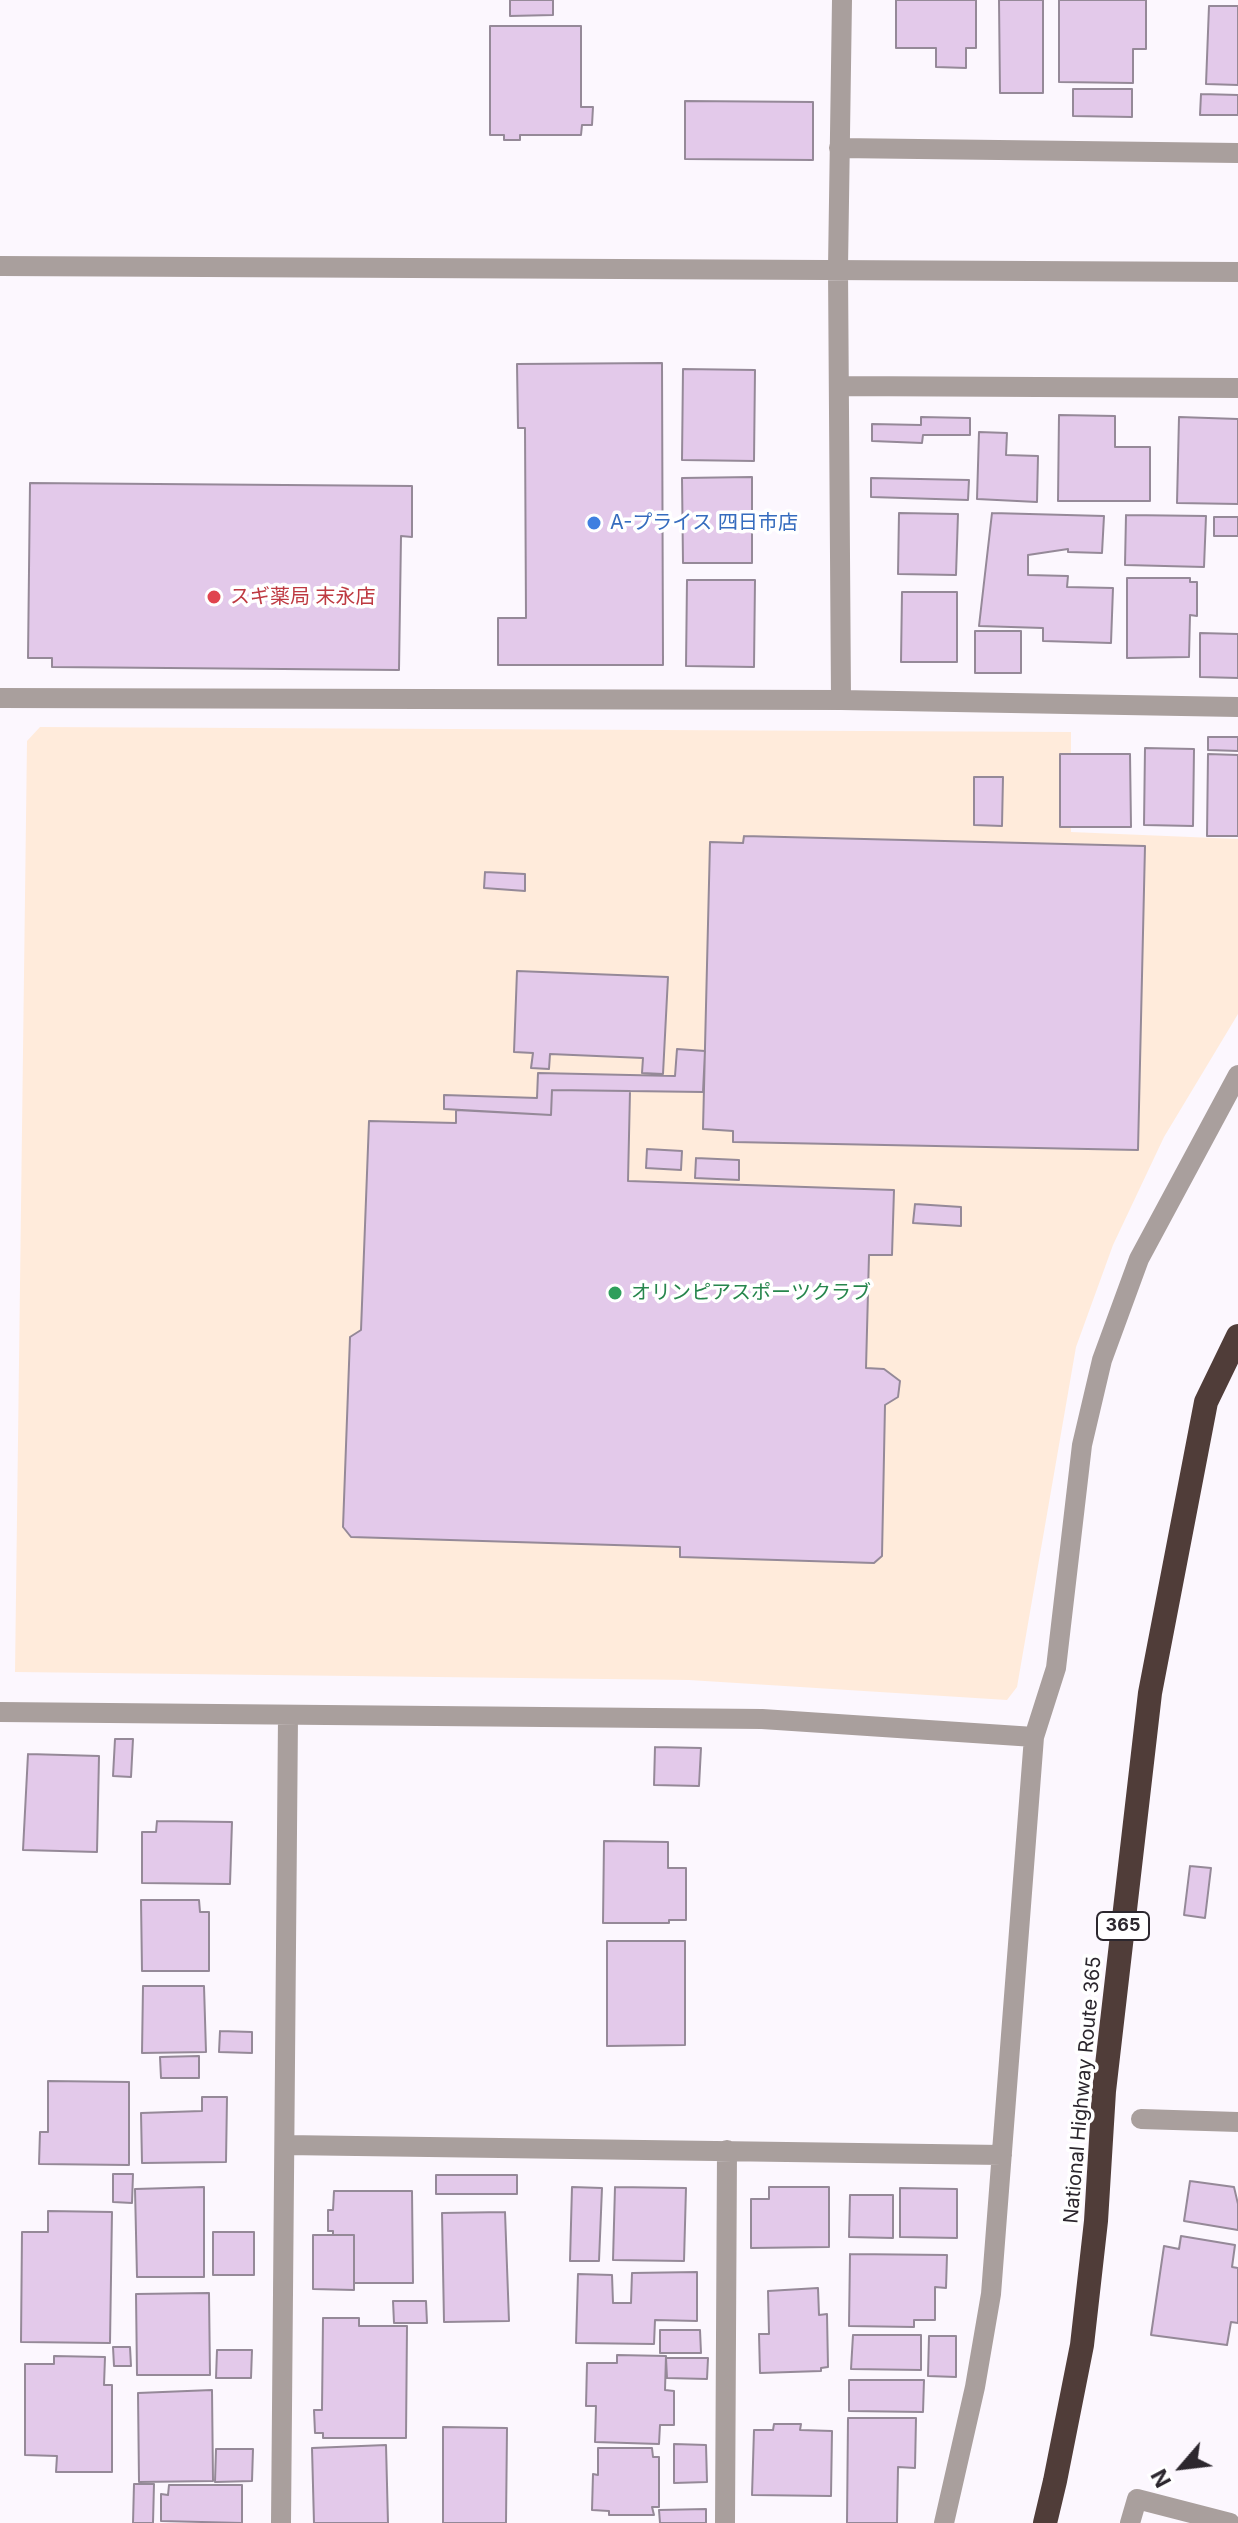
<!DOCTYPE html>
<html>
<head>
<meta charset="utf-8">
<style>
	body { margin:0 }
	#map { position:relative; width:1238px; height:2523px; overflow:hidden; background:#fcf7fe; font-family:Inter,sans-serif }
	canvas { display:block }
	.north { position:absolute; left:1142px; top:2427px; width:80px; height:80px; -webkit-text-stroke:6px #fff; paint-order:stroke; rotate:242deg; font-size:22px; font-weight:700; line-height:32px; text-align:center; color:#2c272e }
	.north::after { content:''; display:block; margin:auto; width:28px; height:36px; background:#2c272e; clip-path:polygon(50% 0,100% 100%,50% 72%,0 100%) }
</style>
</head>
<body>
<div id="map">
<canvas width="1238" height="2523"></canvas>
<div class="north">N</div>
</div>
<script>
const g = document.querySelector('canvas').getContext('2d');
g.lineJoin = 'round';
function fill(path, color) { g.fillStyle = color; g.fill(path, 'evenodd'); }
const poly = rows => new Path2D(rows.map(r => 'M' + r).join(''));
function stroke(path, color, width, dash) { g.strokeStyle = color; g.lineWidth = width; g.lineCap = dash ? 'butt' : 'round'; g.setLineDash(dash || []); g.stroke(path); }
function drawText(font, color, halo, rows, align = 'center') {
  g.font = font + ' Inter,"Noto Sans JP",sans-serif'; g.lineWidth = 7; g.setLineDash([]); g.textBaseline = 'middle'; g.strokeStyle = halo; g.fillStyle = color; for (const [text, x, y, turn = 0] of rows) {
    g.save(); g.translate(x, y); g.rotate((+turn || 0) * Math.PI / 180); g.textAlign = isNaN(turn) ? turn : align; if (halo) g.strokeText(text, 0, 0); g.fillText(text, 0, 0); g.restore();
  }
}
fill(poly([
	[40,727,1071,732,1071,832,1238,839,1238,1014,1164,1137,1113,1245,1076,1347,1017,1687,1007,1700,689,1680,15,1672,27,741]
]), '#ffebdb');
const building = poly([
	[510,0,553,0,553,15,510,16,510,0],
	[896,0,976,0,976,48,966,48,966,68,936,67,936,48,896,48,896,0],
	[999,0,1043,0,1043,93,1000,93,999,0],
	[1059,0,1146,0,1146,49,1133,49,1133,83,1059,82,1059,0],
	[1209,6,1238,6,1238,85,1206,84,1209,6],
	[490,26,581,26,581,107,593,107,592,125,582,125,581,135,520,135,520,140,504,140,504,135,490,135,490,26],
	[1073,89,1132,89,1132,117,1073,116,1073,89],
	[1201,94,1238,95,1238,115,1200,115,1201,94],
	[685,101,813,102,813,160,685,159,685,101],
	[662,363,663,665,498,665,498,618,526,618,525,428,518,428,517,364,662,363],
	[683,369,755,370,754,461,682,460,683,369],
	[1059,415,1115,416,1115,447,1150,447,1150,501,1058,501,1059,415],
	[921,417,970,418,970,435,923,435,922,443,872,441,872,424,921,425,921,417],
	[1179,417,1238,419,1238,504,1177,503,1179,417],
	[979,432,1007,433,1006,455,1038,456,1037,502,977,499,979,432],
	[752,477,752,563,683,563,682,478,752,477],
	[871,478,969,480,968,500,871,497,871,478],
	[30,483,412,486,412,537,401,536,399,670,52,667,52,658,28,658,30,483],
	[899,513,958,514,956,575,898,574,899,513],
	[992,513,1104,516,1102,553,1068,552,1068,549,1028,555,1028,575,1068,576,1067,587,1113,588,1111,643,1043,641,1043,628,979,626,992,513],
	[1126,515,1206,516,1204,567,1125,565,1126,515],
	[1214,517,1238,517,1238,536,1214,536,1214,517],
	[1127,578,1190,578,1190,582,1197,582,1197,616,1190,615,1189,657,1127,658,1127,578],
	[687,580,755,580,754,667,686,666,687,580],
	[902,592,957,592,957,662,901,662,902,592],
	[975,631,1021,631,1021,673,975,673,975,631],
	[1200,633,1238,634,1238,678,1200,677,1200,633],
	[1208,737,1238,737,1238,751,1208,750,1208,737],
	[1145,748,1194,749,1193,826,1144,825,1145,748],
	[1060,754,1130,754,1131,827,1060,827,1060,754],
	[1208,754,1238,755,1238,836,1207,836,1208,754],
	[974,777,1003,777,1002,826,974,825,974,777],
	[744,836,1145,846,1138,1150,733,1142,733,1131,703,1129,710,842,743,843,744,836],
	[485,872,525,874,525,891,484,888,485,872],
	[517,971,668,977,663,1074,642,1073,643,1058,550,1054,549,1069,531,1068,533,1053,514,1052,517,971],
	[677,1049,705,1051,703,1092,552,1090,551,1115,444,1109,444,1095,537,1098,538,1073,675,1076,677,1049],
	[552,1090,630,1091,628,1181,894,1190,892,1255,869,1255,866,1368,884,1369,900,1381,898,1397,885,1405,882,1556,874,1563,680,1557,680,1547,351,1537,343,1527,350,1337,361,1330,369,1121,456,1123,456,1110,551,1115,552,1090],
	[647,1149,682,1151,681,1170,646,1168,647,1149],
	[696,1158,739,1160,739,1180,695,1178,696,1158],
	[915,1204,961,1207,961,1226,913,1223,915,1204],
	[115,1739,133,1739,131,1777,113,1776,115,1739],
	[655,1747,701,1748,699,1786,654,1785,655,1747],
	[28,1754,99,1756,97,1852,23,1850,28,1754],
	[157,1821,232,1822,230,1884,142,1883,142,1832,156,1832,157,1821],
	[604,1841,668,1842,668,1868,686,1868,686,1920,669,1920,669,1923,603,1923,604,1841],
	[1190,1866,1211,1868,1205,1918,1184,1915,1190,1866],
	[141,1900,199,1900,200,1912,209,1912,209,1971,142,1971,141,1900],
	[607,1941,685,1941,685,2045,607,2046,607,1941],
	[143,1986,204,1986,206,2052,142,2053,143,1986],
	[220,2031,252,2032,252,2053,219,2052,220,2031],
	[199,2056,199,2078,161,2078,160,2057,199,2056],
	[48,2081,129,2082,129,2165,39,2164,40,2132,48,2132,48,2081],
	[202,2097,227,2097,226,2162,142,2163,141,2113,202,2111,202,2097],
	[113,2174,133,2174,132,2203,113,2202,113,2174],
	[436,2175,517,2175,517,2194,436,2194,436,2175],
	[1190,2181,1234,2187,1238,2204,1238,2230,1184,2221,1190,2181],
	[204,2187,204,2277,137,2277,135,2189,204,2187],
	[572,2187,602,2188,599,2261,570,2261,572,2187],
	[615,2187,686,2188,684,2261,613,2260,615,2187],
	[769,2187,829,2187,829,2247,751,2248,751,2199,769,2199,769,2187],
	[900,2188,957,2189,957,2238,900,2237,900,2188],
	[334,2191,412,2191,413,2283,354,2283,354,2235,333,2235,333,2231,328,2231,328,2210,333,2210,334,2191],
	[850,2195,893,2195,893,2238,849,2237,850,2195],
	[48,2211,112,2212,110,2343,21,2342,22,2232,48,2232,48,2211],
	[505,2212,509,2321,444,2322,442,2213,505,2212],
	[213,2232,254,2232,254,2275,213,2275,213,2232],
	[313,2235,354,2235,354,2290,313,2289,313,2235],
	[1181,2236,1235,2245,1232,2267,1238,2268,1238,2323,1231,2322,1227,2345,1151,2335,1164,2246,1179,2249,1181,2236],
	[850,2254,947,2255,946,2288,935,2287,935,2320,914,2320,914,2327,849,2326,850,2254],
	[697,2272,697,2321,655,2320,654,2344,576,2343,578,2274,612,2275,613,2303,631,2303,632,2273,697,2272],
	[818,2288,819,2315,827,2314,828,2367,821,2368,821,2371,760,2373,759,2334,769,2334,768,2291,818,2288],
	[209,2293,210,2375,137,2375,136,2294,209,2293],
	[393,2301,426,2301,427,2323,394,2323,393,2301],
	[323,2318,359,2318,359,2326,407,2326,406,2438,323,2438,323,2433,315,2433,314,2410,322,2410,323,2318],
	[660,2330,700,2330,701,2353,660,2353,660,2330],
	[853,2335,921,2335,921,2370,851,2369,853,2335],
	[929,2336,956,2336,956,2377,928,2376,929,2336],
	[113,2347,130,2347,131,2366,114,2366,113,2347],
	[217,2350,252,2350,251,2378,216,2378,217,2350],
	[617,2355,666,2356,665,2390,674,2391,674,2425,660,2425,659,2444,595,2442,596,2406,586,2406,587,2363,617,2363,617,2355],
	[54,2356,105,2357,104,2385,112,2385,112,2472,56,2472,57,2456,25,2455,25,2364,54,2364,54,2356],
	[666,2358,708,2358,707,2379,667,2378,666,2358],
	[849,2380,924,2380,923,2412,849,2411,849,2380],
	[212,2390,213,2481,139,2482,138,2393,212,2390],
	[848,2418,916,2418,915,2468,898,2467,897,2523,847,2523,848,2418],
	[774,2424,801,2424,800,2430,832,2431,831,2496,752,2495,754,2430,773,2430,774,2424],
	[443,2427,507,2428,506,2523,443,2523,443,2427],
	[674,2444,706,2445,707,2482,674,2483,674,2444],
	[386,2445,388,2523,314,2523,312,2448,386,2445],
	[598,2448,652,2448,653,2457,659,2457,659,2507,652,2507,654,2515,609,2515,609,2511,592,2510,593,2474,598,2475,598,2448],
	[216,2449,253,2449,252,2481,215,2482,216,2449],
	[134,2484,154,2484,153,2523,133,2523,134,2484],
	[169,2485,242,2485,242,2523,161,2521,161,2494,168,2495,169,2485],
	[706,2509,706,2523,660,2523,659,2510,706,2509]
]);
fill(building, '#e3c9ea');
stroke(building, '#958998', 2);
stroke(poly([
	[839,148,1238,153],
	[0,266,1238,272],
	[839,386,1238,388],
	[0,698,841,700,1238,707],
	[841,700,838,268,842,0],
	[0,1712,762,1719,1034,1737],
	[1141,2119,1238,2122],
	[285,2145,1002,2155],
	[281,2523,288,1716],
	[725,2523,727,2150],
	[944,2523,975,2387,991,2294,1034,1737,1056,1668,1082,1445,1102,1360,1139,1259,1238,1075],
	[1130,2523,1137,2499,1230,2523]
]), '#a99f9d', 20);
stroke(poly([
	[1045,2523,1055,2481,1082,2345,1096,2221,1104,2091,1150,1693,1206,1402,1238,1336]
]), '#503d39', 24);
for (const [x, y, r, color] of [
	[594,523,8,"#3f7fe0"],
	[214,597,8,"#e0444e"],
	[615,1293,8,"#2e9e5b"]
]) { const dot = new Path2D(); dot.arc(x, y, r, 0, 2 * Math.PI); g.fillStyle = color; g.fill(dot); stroke(dot, '#fff', 3); }
for (const [x, y, w] of [
	[1123,1926,52]
]) { const box = new Path2D(); box.roundRect(x - w / 2, y - 14, w, 28, 6); g.fillStyle = '#fff'; g.fill(box); stroke(box, '#2c272e', 2); }
drawText('bold 18px', '#2c272e', null, [
	["365",1123,1926]
]);
drawText('20px', '#366cbe', '#fff', [
	["A-プライス 四日市店",610,523]
], 'left');
drawText('20px', '#be3a42', '#fff', [
	["スギ薬局 末永店",230,597]
], 'left');
drawText('20px', '#27864d', '#fff', [
	["オリンピアスポーツクラブ",631,1293]
], 'left');
drawText('20px', '#2c272e', '#fff', [
	["National Highway Route 365",1083,2090,-85]
]);
</script>
</body>
</html>
